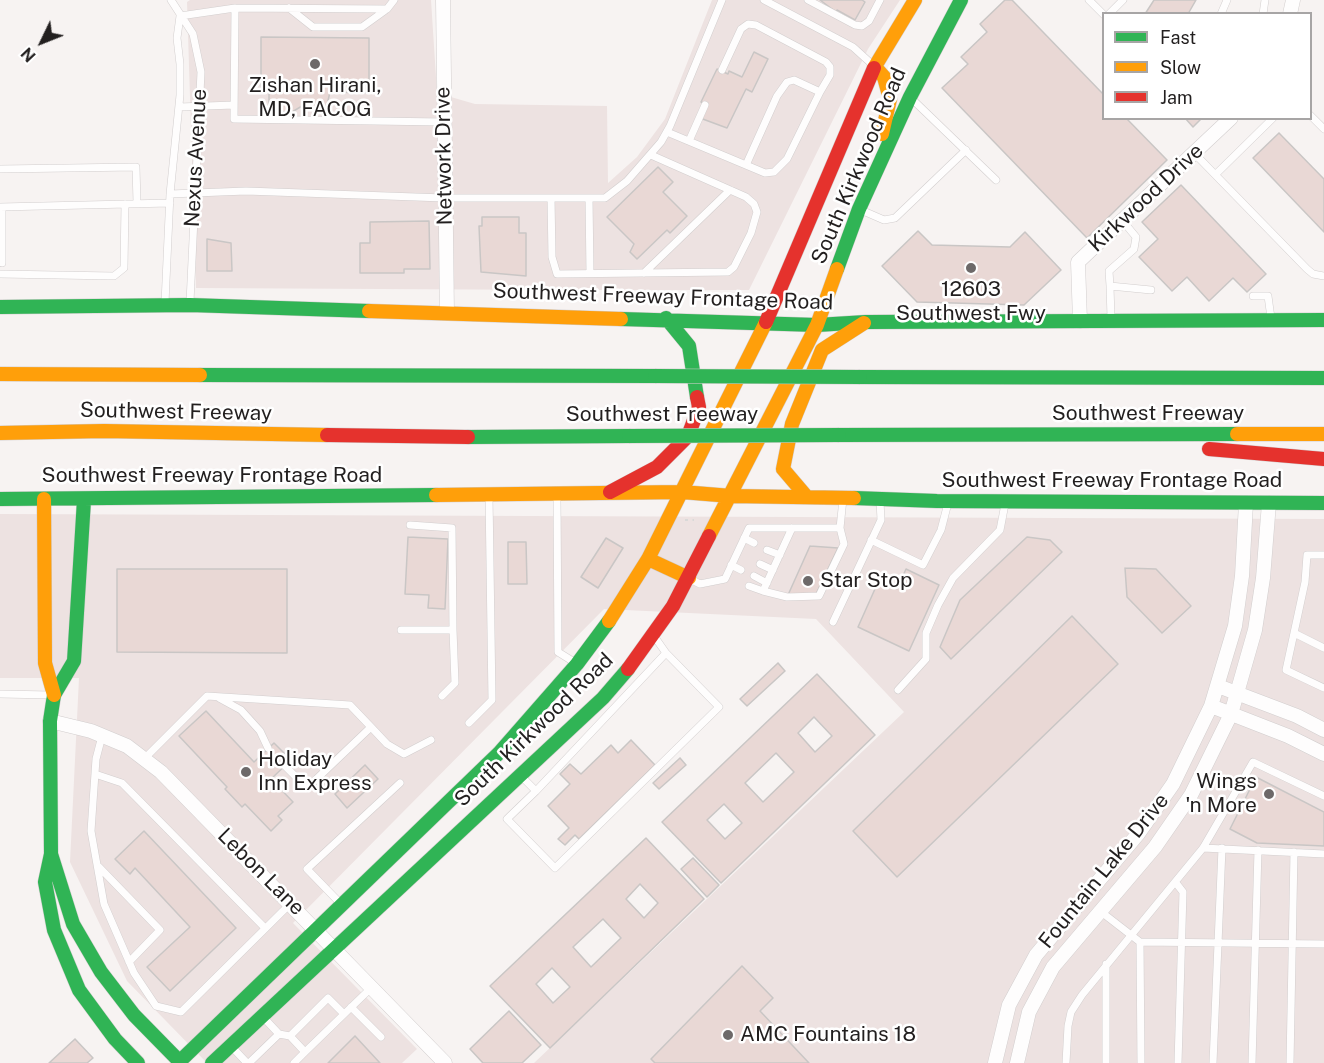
<!DOCTYPE html>
<html>
<head>
<meta charset="utf-8">
<style>
	body { margin:0 }
	#map { position:relative; width:1324px; height:1063px; overflow:hidden; background:#f7f3f2; font-family:"Public Sans",sans-serif }
	canvas { display:block }
	.legend { position:absolute; left:1102px; top:12px; width:210px; height:108px; box-sizing:border-box; background:#fff; border:2px solid #a7a5a5; margin:0; padding:8px 10px; list-style:none; font-size:18px; color:#221f1f }
	.legend li { display:flex; align-items:center; gap:12px; height:30px }
	.legend b { width:30px; border:2px solid #a7a5a5 }
	.north { position:absolute; left:12px; top:12px; width:60px; height:60px; -webkit-text-stroke:4px #fff; paint-order:stroke; rotate:227deg; font-size:16px; font-weight:700; line-height:24px; text-align:center; color:#221f1f }
	.north::after { content:''; display:block; margin:auto; width:21px; height:27px; background:#221f1f; clip-path:polygon(50% 0,100% 100%,50% 72%,0 100%) }
</style>
</head>
<body>
<div id="map">
<canvas width="1324" height="1063"></canvas>
<ul class="legend">
<li><b style="height:8px;background:#30b455"></b>Fast</li>
<li><b style="height:8px;background:#ff9f0a"></b>Slow</li>
<li><b style="height:8px;background:#e5322d"></b>Jam</li>
</ul>
<div class="north">N</div>
</div>
<script>
const g = document.querySelector('canvas').getContext('2d');
g.lineJoin = 'round';
function fill(path, color) { g.fillStyle = color; g.fill(path, 'evenodd'); }
const poly = rows => new Path2D(rows.map(r => 'M' + r).join(''));
function stroke(path, color, width, dash) { g.strokeStyle = color; g.lineWidth = width; g.lineCap = dash ? 'butt' : 'round'; g.setLineDash(dash || []); g.stroke(path); }
function drawText(font, color, halo, rows, align = 'center') {
  g.font = font + ' "Public Sans",sans-serif'; g.lineWidth = 5; g.setLineDash([]); g.textBaseline = 'middle'; g.strokeStyle = halo; g.fillStyle = color; for (const [text, x, y, turn = 0] of rows) {
    g.save(); g.translate(x, y); g.rotate((+turn || 0) * Math.PI / 180); g.textAlign = isNaN(turn) ? turn : align; if (halo) g.strokeText(text, 0, 0); g.fillText(text, 0, 0); g.restore();
  }
}
fill(poly([
	[190,0,431,0,437,93,475,104,607,106,608,183,637,157,665,119,712,0,900,0,868,49,749,290,564,290,196,288,187,2],
	[0,514,1324,519,1324,1063,534,1063,904,712,816,619,604,609,293,923,417,1049,402,1063,207,1063,127,981,70,862,79,678,0,678]
]), '#ede2e1');
const building = poly([
	[820,0,862,0,865,2,855,20,837,10,836,12,820,0],
	[1005,0,1012,0,1104,95,1104,118,1126,118,1167,160,1087,238,942,88,968,64,961,57,987,32,980,24,1005,0],
	[1154,0,1196,0,1188,14,1145,14,1154,0],
	[261,37,369,38,369,93,330,92,327,105,319,110,302,106,292,112,284,112,269,106,269,91,261,91,261,37],
	[754,52,768,59,752,92,746,89,727,128,700,118,708,105,701,102,717,69,728,74,729,71,742,77,754,52],
	[1185,118,1202,118,1193,127,1185,118],
	[1279,133,1324,179,1324,232,1253,158,1279,133],
	[658,167,673,182,663,192,687,216,670,233,667,230,637,259,630,252,634,244,607,217,658,167],
	[1181,185,1266,274,1247,292,1233,278,1209,301,1187,277,1172,291,1139,257,1158,239,1142,222,1181,185],
	[482,217,519,217,519,233,526,233,526,276,481,272,479,226,482,226,482,217],
	[429,221,430,269,404,269,404,273,360,273,360,243,370,243,370,222,429,221],
	[918,231,932,245,1010,247,1025,232,1061,270,1024,305,917,302,882,266,918,231],
	[207,239,231,243,232,271,207,271,207,239],
	[408,537,448,539,445,609,428,608,429,595,405,594,408,537],
	[1027,537,1050,540,1062,552,951,659,940,647,960,600,1027,537],
	[606,538,623,548,598,588,581,577,606,538],
	[508,542,526,542,527,584,508,584,508,542],
	[810,546,838,548,816,594,788,595,810,546],
	[1125,568,1156,569,1191,606,1162,633,1127,597,1125,568],
	[117,569,287,569,287,653,117,652,117,569],
	[906,569,939,585,909,651,858,627,879,580,897,589,906,569],
	[1072,616,1118,664,897,877,853,831,1072,616],
	[778,663,785,671,747,706,740,699,778,663],
	[817,674,875,735,721,883,662,822,817,674],
	[814,717,832,736,815,752,798,733,814,717],
	[776,753,794,772,763,802,745,783,776,753],
	[724,804,742,823,725,839,707,820,724,804],
	[206,711,254,762,274,743,291,760,271,779,293,802,278,816,282,820,271,831,245,804,242,807,225,789,227,787,179,736,206,711],
	[631,740,655,765,579,839,575,835,565,845,558,839,569,828,548,806,570,784,560,774,570,764,581,774,611,745,618,753,631,740],
	[680,758,686,765,659,789,653,783,680,758],
	[365,765,378,779,347,808,335,794,365,765],
	[1256,777,1324,812,1324,846,1257,843,1230,829,1256,777],
	[144,831,236,928,170,991,147,967,190,927,135,868,130,874,115,859,144,831],
	[646,838,704,899,550,1048,490,986,646,838],
	[640,884,658,903,644,918,626,899,640,884],
	[603,919,621,938,591,967,573,947,603,919],
	[552,968,570,987,553,1003,536,984,552,968],
	[693,858,719,885,707,897,681,869,693,858],
	[742,966,773,998,760,1011,809,1063,655,1063,651,1059,742,966],
	[509,1011,541,1045,522,1063,483,1063,470,1049,509,1011],
	[355,1036,380,1063,328,1063,355,1036],
	[75,1039,93,1058,87,1063,49,1063,75,1039]
]);
fill(building, '#e9d8d5');
stroke(building, '#c9c6c5', 1.5);
const lane = poly([
	[171,0,193,34,201,72,190,302],
	[764,0,853,47,874,66],
	[808,0,855,25,862,26,869,21,880,0],
	[1089,0,1104,15],
	[235,8,387,9,394,0],
	[289,8,313,27,362,27,387,9],
	[1109,14,1123,0],
	[1221,14,1227,0],
	[1263,14,1265,0],
	[180,16,235,8,234,119,443,122],
	[722,70,741,29,748,24,756,25,826,62,830,67,830,75,820,92],
	[912,99,996,180],
	[179,107,234,105],
	[1310,115,1324,129],
	[667,132,765,173,774,172,787,159,820,92,794,80,787,82,777,96,746,165],
	[689,141,705,105],
	[1194,153,1307,269,1313,274,1324,276],
	[0,169,136,167,137,203],
	[1216,174,1273,118],
	[170,194,246,191,444,198,605,198,627,181,661,142,670,126,722,0],
	[551,198,552,257,557,274,728,272,734,267,751,233,757,212,754,204,746,197,651,155],
	[589,198,590,273],
	[0,207,170,203],
	[861,210,884,220,895,218,966,150],
	[2,263,2,207],
	[644,273,730,190],
	[0,274,114,276,124,268,125,204],
	[1110,286,1109,271,1134,249,1136,237,1122,220],
	[1253,296,1268,296,1271,318],
	[165,303,170,194,180,95,180,64,177,38,180,16],
	[1111,318,1110,286,1151,290],
	[557,496,558,652,574,662],
	[410,525,452,528,453,630],
	[744,538,754,543],
	[871,540,923,565,941,530,948,503],
	[767,550,780,555],
	[1324,555,1307,555,1305,582,1286,670,1324,688],
	[760,564,773,570],
	[731,565,741,570],
	[754,576,767,583],
	[692,580,700,584,725,579,749,528,840,528,843,499],
	[749,586,763,591,792,528],
	[763,591,787,597,819,596,844,544,840,528],
	[833,622,881,520,880,501],
	[401,630,453,630,455,683,442,696],
	[1296,634,1324,648],
	[898,690,926,659,926,633,938,605,953,578,1000,530,1005,504],
	[0,694,51,695],
	[219,698,241,710,260,731,268,748],
	[469,723,492,700,489,495],
	[371,727,387,744,404,754,431,740],
	[102,736,96,759,91,831,104,904,134,973,156,1006,181,1012,291,903],
	[144,759,207,696,350,705,371,727,307,788,285,766],
	[95,774,122,783,265,928],
	[521,776,536,791,507,819,555,868,719,707,666,653,654,636],
	[536,791,666,653],
	[1203,848,1324,854],
	[99,867,160,930,129,962],
	[1176,883,1183,892,1178,1063],
	[340,903,307,869,400,783],
	[1100,911,1140,942,1324,944],
	[1140,942,1141,1063],
	[1106,964,1106,1063],
	[351,1007,381,1037],
	[279,1034,290,1036,305,1052,372,987],
	[290,1036,328,998,344,1014],
	[232,1047,247,1063],
	[249,1063,279,1034,264,1018],
	[294,1063,305,1052],
	[1066,1063,1068,1026,1071,1012,1082,995,1203,848,1253,762,1324,796],
	[1213,1063,1222,848],
	[1252,1063,1258,850],
	[1290,1063,1294,852]
]);
const street = poly([
	[443,0,447,312],
	[1290,14,1293,0],
	[1080,321,1078,262,1231,118],
	[1218,686,1297,716,1324,730],
	[1211,706,1288,736,1324,754],
	[50,721,91,731,127,746,161,772,445,1063],
	[995,1063,1009,1005,1036,955,1138,834,1173,784,1211,706,1235,626,1242,576,1246,503],
	[1017,1063,1029,1012,1053,967,1155,847,1191,795,1231,714,1255,630,1263,578,1269,503]
]);
const fast = poly([
	[837,269,859,209,910,97,961,0],
	[0,307,190,305,369,311],
	[666,318,689,346,697,397],
	[621,319,817,325,866,322,1324,320],
	[200,375,655,376],
	[860,377,1324,378],
	[839,435,1237,434],
	[468,437,629,436],
	[854,498,937,501,1324,503],
	[0,499,436,495],
	[84,500,74,661,54,695,50,721,51,854,45,882,54,930,79,990,115,1039,138,1063],
	[51,854,73,924,101,972,134,1015,181,1063],
	[178,1063,499,753,577,664,609,621],
	[212,1063,603,698,628,669]
]);
const slow = poly([
	[875,67,884,77,890,99,882,134],
	[874,68,915,0],
	[369,311,621,319],
	[0,374,200,375],
	[0,433,104,431,327,435],
	[1237,434,1324,434],
	[436,495,682,492,731,496,854,498],
	[806,496,783,469,792,424,822,350,864,323],
	[44,499,45,663,54,695],
	[709,536,817,325,837,269],
	[648,559,689,578],
	[609,621,648,559,766,322]
]);
const jam = poly([
	[766,322,874,68],
	[327,435,468,437],
	[1209,449,1324,459],
	[610,492,657,467,688,436,699,407,697,397],
	[628,669,673,606,709,536]
]);
stroke(lane, '#d2cece', 8);
stroke(street, '#d2cece', 15);
stroke(fast, '#d2cece', 15);
stroke(slow, '#d2cece', 15);
stroke(jam, '#d2cece', 15);
stroke(poly([
	[790,304,808,303],
	[685,520,694,520]
]), '#d9d9d8', 2, [3, 4.5]);
stroke(lane, '#fefdfd', 7);
stroke(street, '#fefdfd', 14);
stroke(fast, '#30b455', 14);
stroke(slow, '#ff9f0a', 14);
stroke(jam, '#e5322d', 14);
const fastBridge = poly([
	[655,376,860,377],
	[629,436,839,435]
]);
stroke(fastBridge, '#d2cece', 15, []);
stroke(fastBridge, '#30b455', 14);
for (const [x, y, r, color] of [
	[315,64,6,"#6d6969"],
	[971,268,6,"#6d6969"],
	[808,581,6,"#6d6969"],
	[246,772,6,"#6d6969"],
	[1269,794,6,"#6d6969"],
	[728,1035,6,"#6d6969"]
]) { const dot = new Path2D(); dot.arc(x, y, r, 0, 2 * Math.PI); g.fillStyle = color; g.fill(dot); stroke(dot, '#fff', 2); }
drawText('21px', '#221f1f', '#fff', [
	["Zishan Hirani,",315,86,"center"],
	["MD, FACOG",315,110,"center"],
	["12603",971,290,"center"],
	["Southwest Fwy",971,314,"center"],
	["Star Stop",820,581],
	["Holiday",258,760],
	["Inn Express",258,784],
	["Wings",1257,782,"right"],
	["'n More",1257,806,"right"],
	["AMC Fountains 18",740,1035]
], 'left');
drawText('21px', '#221f1f', '#fff', [
	["Network Drive",444,156,-91],
	["Nexus Avenue",196,158,-87],
	["South Kirkwood Road",859,166,-67],
	["Kirkwood Drive",1146,198,-43],
	["Southwest Freeway Frontage Road",663,297,2],
	["Southwest Freeway",176,412,1],
	["Southwest Freeway",1148,414],
	["Southwest Freeway",662,415],
	["Southwest Freeway Frontage Road",212,476],
	["Southwest Freeway Frontage Road",1112,481],
	["South Kirkwood Road",534,730,-44],
	["Fountain Lake Drive",1104,871,-51],
	["Lebon Lane",261,872,45]
]);
</script>
</body>
</html>
